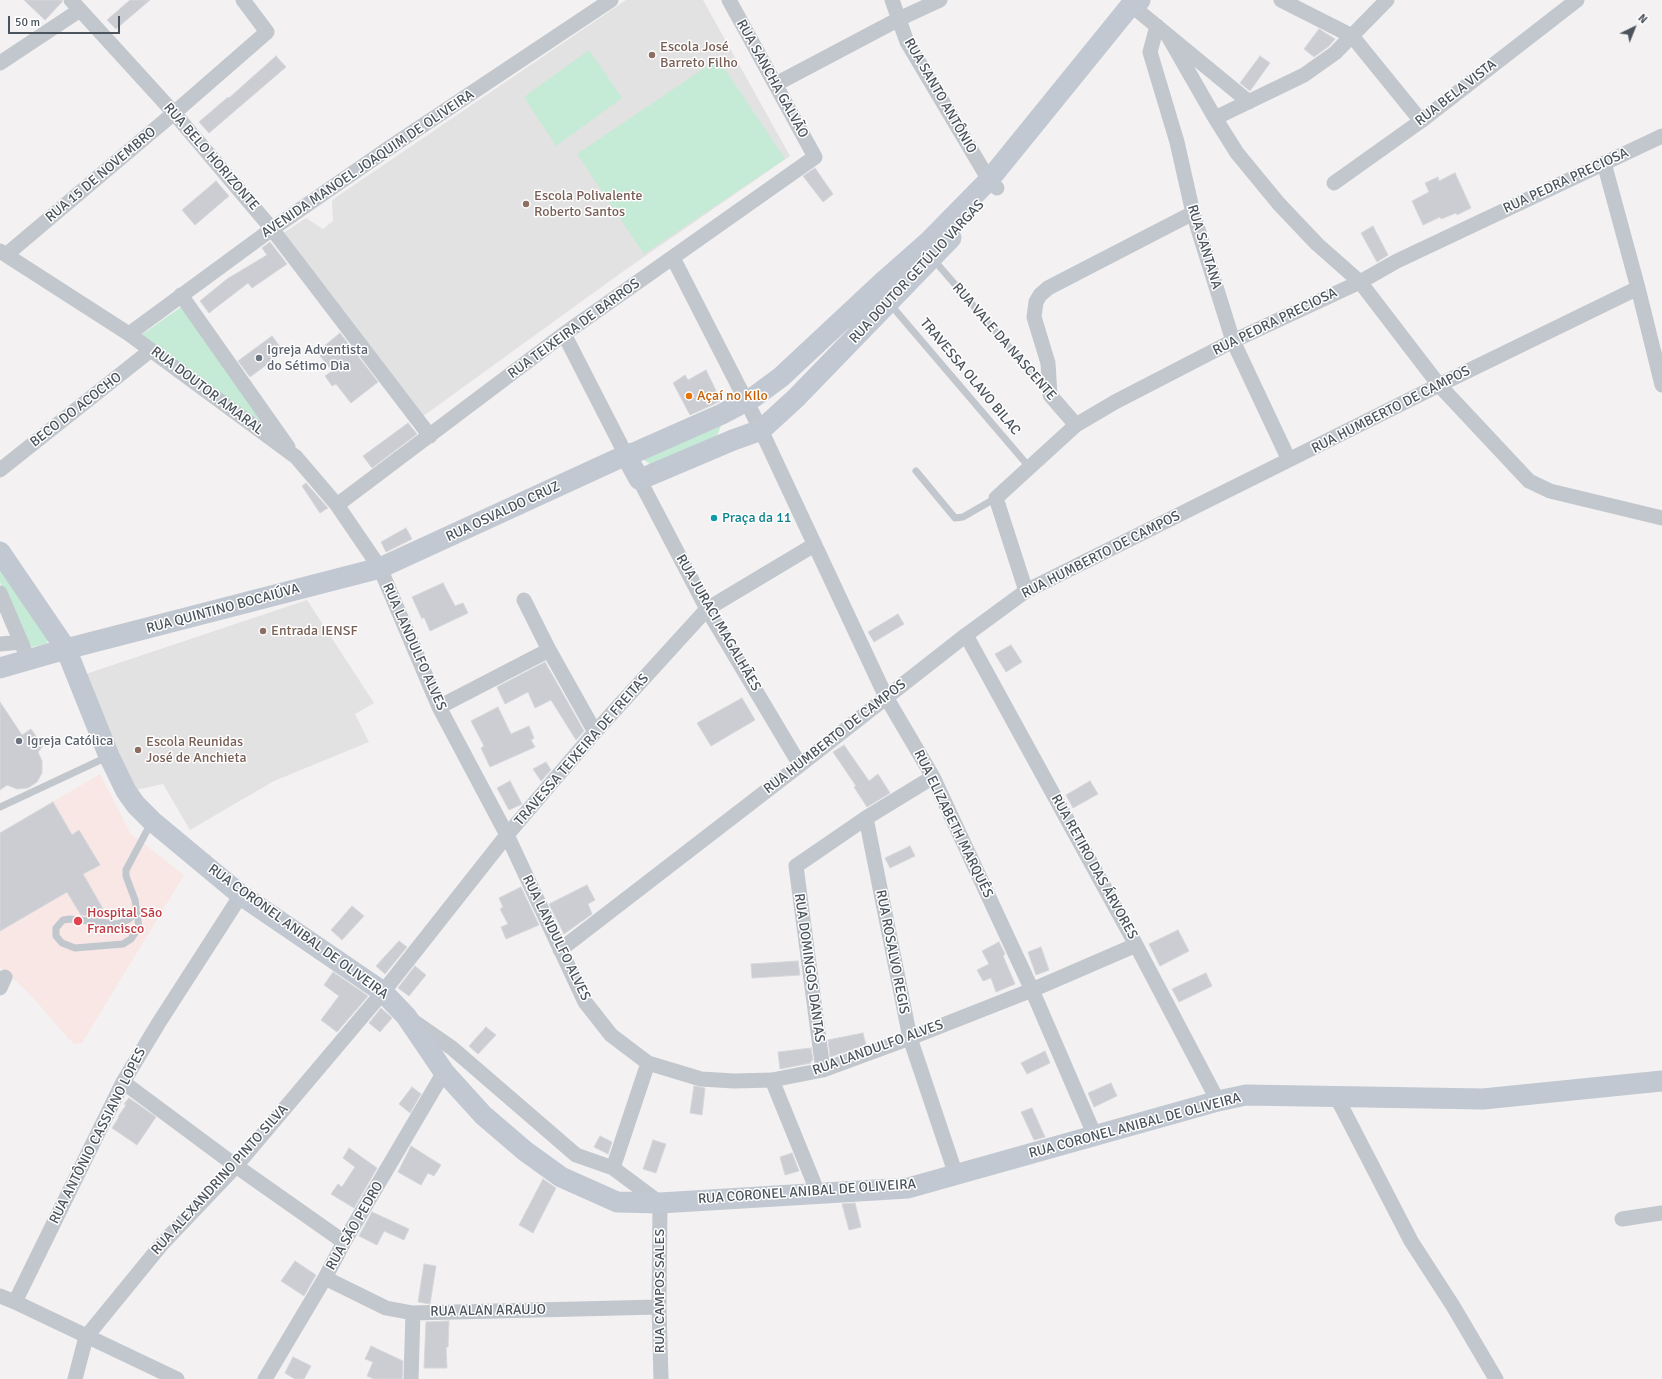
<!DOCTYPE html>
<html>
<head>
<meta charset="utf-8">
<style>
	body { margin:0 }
	#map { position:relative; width:1662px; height:1379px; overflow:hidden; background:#f3f1f1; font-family:Signika,sans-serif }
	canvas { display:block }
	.north { position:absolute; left:1614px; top:8px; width:40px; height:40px; -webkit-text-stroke:3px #fff; paint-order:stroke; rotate:43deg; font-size:11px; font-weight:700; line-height:16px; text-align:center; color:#4b535c }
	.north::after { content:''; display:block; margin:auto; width:14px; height:18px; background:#4b535c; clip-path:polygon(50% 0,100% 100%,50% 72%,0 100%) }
	.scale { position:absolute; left:8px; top:16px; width:112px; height:18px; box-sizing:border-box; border:2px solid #4b535c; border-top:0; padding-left:5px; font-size:12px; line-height:14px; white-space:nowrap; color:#4b535c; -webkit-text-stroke:3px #fff; paint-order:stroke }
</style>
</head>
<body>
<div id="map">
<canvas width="1662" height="1379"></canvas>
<div class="north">N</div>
<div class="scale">50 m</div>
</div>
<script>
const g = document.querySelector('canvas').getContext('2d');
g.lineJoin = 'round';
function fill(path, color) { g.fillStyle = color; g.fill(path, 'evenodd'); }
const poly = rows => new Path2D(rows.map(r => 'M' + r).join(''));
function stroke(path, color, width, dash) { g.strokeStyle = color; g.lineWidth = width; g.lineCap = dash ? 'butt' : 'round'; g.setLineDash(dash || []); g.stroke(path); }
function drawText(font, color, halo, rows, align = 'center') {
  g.font = font + ' Signika,sans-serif'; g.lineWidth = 3; g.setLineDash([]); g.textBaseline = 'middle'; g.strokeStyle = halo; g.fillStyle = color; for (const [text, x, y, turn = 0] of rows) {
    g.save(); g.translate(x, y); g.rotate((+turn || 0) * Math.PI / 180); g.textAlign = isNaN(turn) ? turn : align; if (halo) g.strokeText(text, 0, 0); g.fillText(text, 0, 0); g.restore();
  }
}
fill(poly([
	[626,0,703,0,790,156,625,270,422,417,282,234,306,218,323,229,333,221,332,200],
	[307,600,374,703,355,714,369,742,274,781,190,830,163,784,131,791,83,675]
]), '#e3e2e2');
fill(poly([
	[100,774,130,833,184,875,82,1043,75,1044,69,1039,27,991,0,967,0,833]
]), '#f8e7e5');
fill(poly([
	[589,50,622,98,556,146,524,97],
	[718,59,785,159,644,254,577,154],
	[181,307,270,431,140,336],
	[722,423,717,436,657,464,650,464,641,458],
	[0,566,48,637,47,644,32,647,18,628,0,582]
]), '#c5ead5');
const building = poly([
	[24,0,62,0,62,2,45,20,24,0],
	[130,0,150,0,116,29,107,20,130,0],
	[1319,29,1335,39,1329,46,1314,57,1304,49,1319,29],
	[276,56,286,67,209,133,199,122,228,97,229,98,276,56],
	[1260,56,1270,63,1250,91,1240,83,1260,56],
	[815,168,833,194,823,202,803,176,815,168],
	[1455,173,1471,208,1457,215,1456,213,1441,219,1440,217,1423,225,1412,201,1429,192,1425,183,1438,177,1439,181,1455,173],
	[216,181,229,196,195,225,182,210,216,181],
	[1373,226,1388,255,1377,262,1361,233,1373,226],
	[270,242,287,264,252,288,248,283,209,313,200,301,227,279,267,255,262,248,270,242],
	[340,333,378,382,351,403,336,384,332,386,325,376,332,371,317,352,340,333],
	[272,336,284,352,250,377,238,361,272,336],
	[706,370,721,401,690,415,673,383,685,375,688,380,706,370],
	[408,423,417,434,372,468,363,456,408,423],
	[306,483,328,508,320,513,302,486,306,483],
	[406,528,412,539,386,552,381,542,406,528],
	[443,583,455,606,463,603,468,613,430,631,424,617,422,619,412,597,443,583],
	[898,614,904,624,874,642,868,632,898,614],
	[1011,645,1022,662,1006,672,995,654,1011,645],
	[545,662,584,731,576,740,551,700,535,708,528,692,505,704,497,687,545,662],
	[742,698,755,720,711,746,697,723,742,698],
	[0,702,22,735,31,729,43,746,38,752,42,761,42,773,37,782,28,788,17,789,7,785,0,790,0,702],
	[498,707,511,734,529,726,534,738,531,740,535,747,490,767,481,748,484,746,471,721,498,707],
	[844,745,869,781,878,774,890,793,867,807,854,787,856,786,833,752,844,745],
	[546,762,551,770,541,781,533,769,546,762],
	[510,781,522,804,509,810,497,788,510,781],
	[1090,781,1098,794,1073,808,1066,795,1090,781],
	[53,802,72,835,79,830,100,865,83,874,103,909,90,916,81,915,67,892,0,931,0,833,53,802],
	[910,846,915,856,890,868,885,858,910,846],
	[587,885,595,900,588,904,592,914,564,934,549,904,587,885],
	[521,887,539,925,506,939,501,927,508,924,500,909,503,907,499,898,521,887],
	[352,906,364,916,342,940,331,930,352,906],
	[1178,930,1189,951,1160,966,1149,944,1178,930],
	[399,941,407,947,385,974,376,966,399,941],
	[999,942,1005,954,1003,956,1015,984,996,992,991,978,983,981,977,970,989,964,982,951,999,942],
	[1041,947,1049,970,1036,975,1028,952,1041,947],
	[798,961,800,975,752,978,751,964,798,961],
	[415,966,426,975,409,996,398,988,415,966],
	[333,972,368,996,337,1032,321,1020,339,996,324,985,333,972],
	[1206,973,1212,986,1179,1002,1172,989,1206,973],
	[381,1008,392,1018,380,1032,369,1023,381,1008],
	[486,1027,496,1035,478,1054,469,1046,486,1027],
	[863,1033,866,1045,830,1057,828,1040,863,1033],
	[811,1048,813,1060,811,1061,811,1063,780,1069,778,1052,811,1048],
	[1045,1051,1050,1063,1027,1074,1021,1063,1045,1051],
	[1111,1083,1117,1096,1094,1107,1088,1093,1111,1083],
	[694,1086,705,1088,702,1115,690,1113,694,1086],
	[412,1087,421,1094,410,1113,399,1104,412,1087],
	[129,1098,156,1117,137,1145,112,1128,119,1117,118,1117,126,1105,124,1104,129,1098],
	[1032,1108,1045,1137,1034,1140,1021,1112,1032,1108],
	[600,1136,612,1142,608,1154,594,1147,600,1136],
	[653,1140,666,1144,656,1173,643,1169,653,1140],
	[411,1146,441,1165,434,1176,428,1173,421,1185,398,1172,411,1146],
	[349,1148,377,1168,354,1208,331,1194,338,1184,342,1187,355,1167,343,1158,349,1148],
	[792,1153,799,1171,785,1175,780,1157,792,1153],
	[543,1179,556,1188,533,1233,519,1225,543,1179],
	[855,1203,861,1227,849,1230,842,1204,855,1203],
	[372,1212,409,1229,404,1240,384,1231,377,1245,359,1236,372,1212],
	[295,1261,316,1275,304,1296,281,1281,295,1261],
	[424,1264,436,1266,430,1304,418,1302,424,1264],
	[449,1321,448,1347,446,1347,447,1368,424,1368,426,1322,449,1321],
	[371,1346,403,1361,402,1379,374,1379,367,1376,373,1362,365,1359,371,1346],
	[293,1357,311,1366,304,1379,295,1379,285,1373,293,1357]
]);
fill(building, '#cbcdd2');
stroke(building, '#d5d7db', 1);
stroke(poly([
	[933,259,1048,392],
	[890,304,1030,468],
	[916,471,955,518,963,517,996,498],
	[0,807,107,757],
	[136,912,129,919,118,924,70,919,63,920,56,928,56,936,62,943,75,948,123,944,131,939,139,927,135,900,126,876,126,870,151,823]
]), '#c1c7cd', 7);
stroke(poly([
	[71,0,174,113,272,229,430,436],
	[892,0,907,42,989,180,997,188],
	[1281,0,1352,36,1421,121],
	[1131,5,1249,102],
	[1157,26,1150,52,1177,142,1193,213,1233,341,1289,460],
	[1168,36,1215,118,1237,153,1279,204,1317,244,1360,282,1439,385,1529,481,1550,491,1662,518],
	[0,63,80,10],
	[776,84,899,19,940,0],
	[1215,118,1304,75,1335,53,1387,0],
	[1604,163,1638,288,1662,385],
	[1334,183,1421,121,1577,0],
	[0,251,129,334,296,457,337,505,380,568,439,707,507,835,585,1002,611,1035,648,1063,701,1079,734,1081,772,1080,823,1070,910,1038,1032,990,1136,945],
	[6,255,174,113,267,32,243,0],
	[673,258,761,430,886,697,933,777,1032,990,1095,1136],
	[181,295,288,447],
	[129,334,272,229,389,148,611,0],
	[564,334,626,455],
	[1076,425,1050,395,1048,363,1034,317,1036,302,1040,295,1048,288,1193,213],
	[0,470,151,350],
	[639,479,707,609,800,765],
	[337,505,564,334,815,157,729,0],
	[1026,591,996,498,1076,425,1115,402,1233,341,1360,282,1397,261,1662,136],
	[0,593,29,661],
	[524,600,549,650,595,732],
	[966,635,1136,945,1218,1101],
	[0,644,21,642],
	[439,707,549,650],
	[866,818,910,1038,956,1175],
	[560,950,800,765,966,635,1026,591,1439,385,1638,288],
	[0,988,5,977],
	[413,1021,452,1048,576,1155,613,1168,660,1203,659,1307,661,1379],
	[823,1070,796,866,866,818,933,777],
	[772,1080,818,1193],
	[123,1082,236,1166,344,1242],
	[1336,1096,1411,1241,1453,1306,1496,1379],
	[613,1168,648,1063],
	[1622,1219,1662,1213],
	[325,1278,386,1308,413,1313,659,1307],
	[0,1296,15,1302,177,1379],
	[15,1302,123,1082,158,1024,241,895],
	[75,1379,86,1337,162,1244,236,1166,383,992,507,835,595,732,707,609,814,545],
	[265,1379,325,1278,344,1242,444,1072],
	[411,1379,413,1313]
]), '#c1c7cd', 15);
stroke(poly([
	[626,455,639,479,641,479,733,440,761,430,796,398,951,238],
	[0,552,66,649,109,756,126,791,136,805,152,821,241,895,383,992,406,1016,444,1072,483,1115,525,1151,561,1177,617,1202,660,1203,908,1188,1218,1101,1246,1095,1483,1099,1662,1081],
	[0,668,66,649,380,568,626,455,636,452,722,414,754,397,781,377,886,279,929,241,989,180,1131,5,1140,0]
]), '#c1c8d1', 21);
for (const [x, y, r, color] of [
	[652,55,4,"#8d6e63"],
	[526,204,4,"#8d6e63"],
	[259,358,4,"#6b7280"],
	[689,396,4,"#e8710a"],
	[714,518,4,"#0f9aa8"],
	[263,631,4,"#8d6e63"],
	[19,741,4,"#6b7280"],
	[138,750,4,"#8d6e63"],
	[78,921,5,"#e0444e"]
]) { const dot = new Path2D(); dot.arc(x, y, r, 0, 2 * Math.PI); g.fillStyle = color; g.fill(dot); stroke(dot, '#fff', 1.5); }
drawText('14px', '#785e54', '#fff', [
	["Escola José",660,47],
	["Barreto Filho",660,63],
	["Escola Polivalente",534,196],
	["Roberto Santos",534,212],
	["Entrada IENSF",271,631],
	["Escola Reunidas",146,742],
	["José de Anchieta",146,758]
], 'left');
drawText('14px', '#4b535c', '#fff', [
	["RUA SANCHA GALVÃO",772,79,61],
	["RUA BELA VISTA",1456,93,-38],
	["RUA SANTO ANTÔNIO",940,96,60],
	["RUA BELO HORIZONTE",211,157,49],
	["AVENIDA MANOEL JOAQUIM DE OLIVEIRA",368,164,-34],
	["RUA 15 DE NOVEMBRO",101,175,-40],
	["RUA PEDRA PRECIOSA",1566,181,-25],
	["RUA SANTANA",1204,247,73],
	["RUA DOUTOR GETÚLIO VARGAS",917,272,-47],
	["RUA PEDRA PRECIOSA",1275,322,-26],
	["RUA TEIXEIRA DE BARROS",574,329,-36],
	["RUA VALE DA NASCENTE",1004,342,49],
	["TRAVESSA OLAVO BILAC",970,377,50],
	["RUA DOUTOR AMARAL",207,391,37],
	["BECO DO ACOCHO",76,410,-38],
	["RUA HUMBERTO DE CAMPOS",1391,410,-27],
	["RUA OSVALDO CRUZ",503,512,-25],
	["RUA HUMBERTO DE CAMPOS",1101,555,-27],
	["RUA QUINTINO BOCAIÚVA",223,609,-15],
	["RUA JURACI MAGALHÃES",718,623,60],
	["RUA LANDULFO ALVES",414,647,66],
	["RUA HUMBERTO DE CAMPOS",835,737,-38],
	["TRAVESSA TEIXEIRA DE FREITAS",582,750,-49],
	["RUA ELIZABETH MARQUÊS",953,824,64],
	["RUA RETIRO DAS ÁRVORES",1094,867,61],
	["RUA CORONEL ANIBAL DE OLIVEIRA",298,932,36],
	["RUA LANDULFO ALVES",556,938,64],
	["RUA ROSALVO REGIS",892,952,79],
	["RUA DOMINGOS DANTAS",809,968,82],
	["RUA LANDULFO ALVES",878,1048,-20],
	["RUA CORONEL ANIBAL DE OLIVEIRA",1135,1126,-15],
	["RUA ANTÔNIO CASSIANO LOPES",98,1136,-63],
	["RUA ALEXANDRINO PINTO SILVA",220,1180,-48],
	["RUA CORONEL ANIBAL DE OLIVEIRA",807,1192,-4],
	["RUA SÃO PEDRO",355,1226,-60],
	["RUA CAMPOS SALES",660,1291,-90],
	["RUA ALAN ARAUJO",488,1311,-1]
]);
drawText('14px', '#5b616d', '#fff', [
	["Igreja Adventista",267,350],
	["do Sétimo Dia",267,366],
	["Igreja Católica",27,741]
], 'left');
drawText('14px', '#c56008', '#fff', [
	["Açaí no KIlo",697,396]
], 'left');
drawText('14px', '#0d838f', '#fff', [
	["Praça da 11",722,518]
], 'left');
drawText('14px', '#be3a42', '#fff', [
	["Hospital São",87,913],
	["Francisco",87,929]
], 'left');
</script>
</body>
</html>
